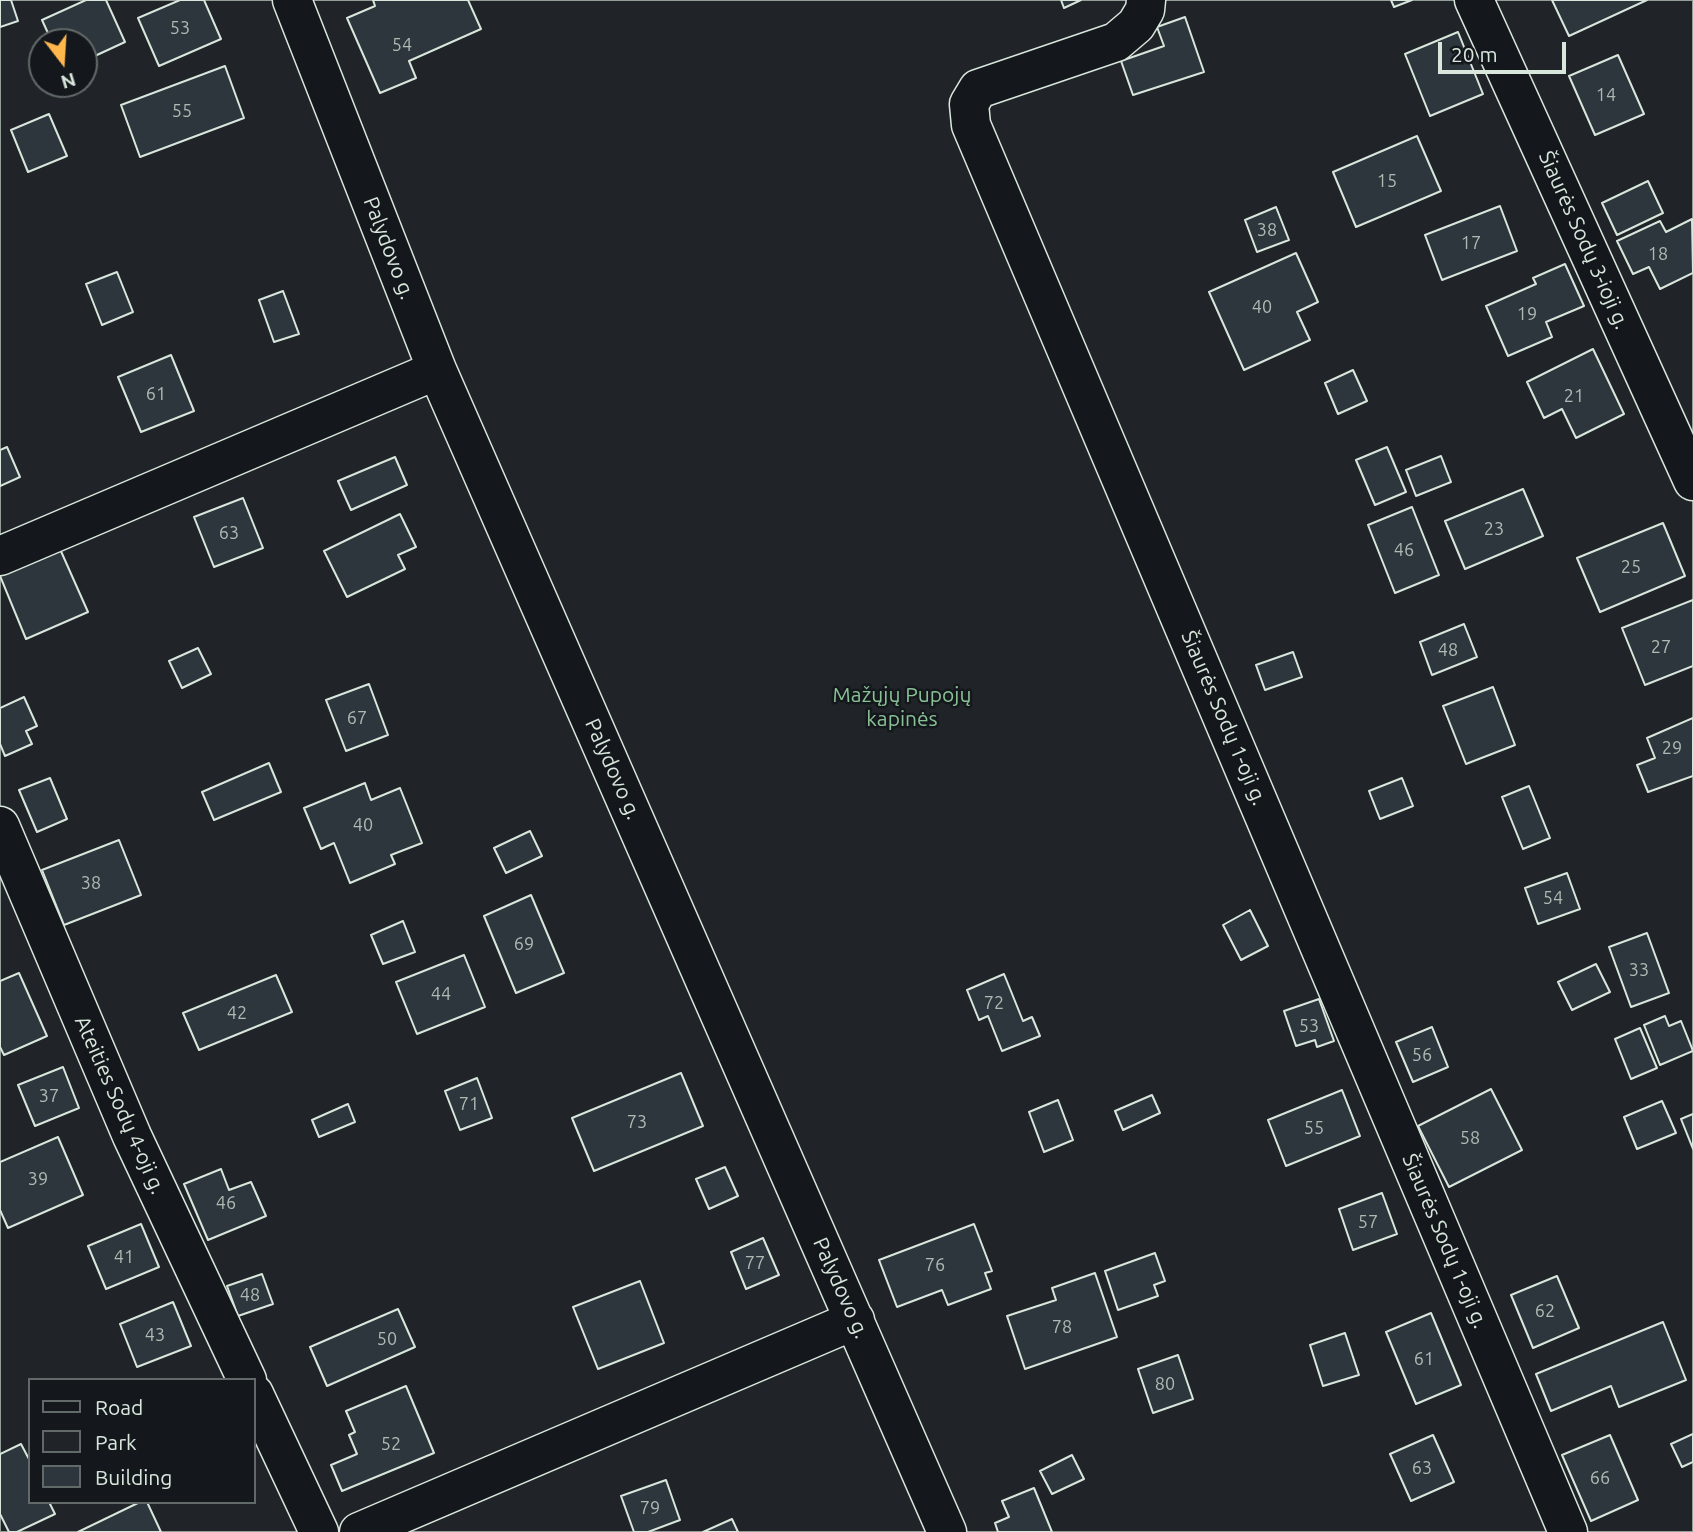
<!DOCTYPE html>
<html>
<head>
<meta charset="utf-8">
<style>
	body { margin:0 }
	#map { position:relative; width:1693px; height:1532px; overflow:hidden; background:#14181c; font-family:Ubuntu,sans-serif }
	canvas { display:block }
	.legend { position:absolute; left:28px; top:1378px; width:228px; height:126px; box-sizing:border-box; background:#14181c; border:2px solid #626a69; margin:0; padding:9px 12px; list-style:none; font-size:21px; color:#d8e6dc }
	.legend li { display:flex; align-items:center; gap:14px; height:35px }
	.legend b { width:35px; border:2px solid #626a69 }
	.north { position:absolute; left:28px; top:28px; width:70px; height:70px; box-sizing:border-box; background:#14181c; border:2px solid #626a69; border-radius:50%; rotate:163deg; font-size:19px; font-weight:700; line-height:28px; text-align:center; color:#d8e6dc }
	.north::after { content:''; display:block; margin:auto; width:24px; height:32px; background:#ffb74d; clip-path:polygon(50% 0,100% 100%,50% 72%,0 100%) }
	.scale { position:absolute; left:1438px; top:42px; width:128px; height:32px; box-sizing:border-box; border:4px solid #d8e6dc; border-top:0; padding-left:9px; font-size:21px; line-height:24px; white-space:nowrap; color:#d8e6dc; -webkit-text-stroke:5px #14181c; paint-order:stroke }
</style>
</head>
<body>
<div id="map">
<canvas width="1693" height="1532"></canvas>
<ul class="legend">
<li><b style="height:9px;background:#14181c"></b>Road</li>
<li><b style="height:19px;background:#202428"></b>Park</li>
<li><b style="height:19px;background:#2c363c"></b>Building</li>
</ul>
<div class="north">N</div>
<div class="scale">20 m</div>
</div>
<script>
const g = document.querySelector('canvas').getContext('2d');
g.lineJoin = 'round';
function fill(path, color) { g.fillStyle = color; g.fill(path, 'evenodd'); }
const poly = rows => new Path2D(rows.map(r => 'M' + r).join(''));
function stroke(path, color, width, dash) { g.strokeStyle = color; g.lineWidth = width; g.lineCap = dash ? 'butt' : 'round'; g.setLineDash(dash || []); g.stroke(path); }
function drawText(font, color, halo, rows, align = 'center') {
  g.font = font + ' Ubuntu,sans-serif'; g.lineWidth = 5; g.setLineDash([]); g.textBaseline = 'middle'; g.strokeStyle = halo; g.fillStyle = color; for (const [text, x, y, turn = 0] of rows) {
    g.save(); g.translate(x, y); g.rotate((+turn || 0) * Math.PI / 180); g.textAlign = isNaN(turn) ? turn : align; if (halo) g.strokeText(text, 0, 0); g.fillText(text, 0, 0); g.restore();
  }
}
const green = poly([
	[0,0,1693,0,1693,1532,0,1532,0,0],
	[42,42,84,42,84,84,42,84,42,42],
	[30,1380,254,1380,254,1502,30,1502,30,1380]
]);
fill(green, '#202428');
stroke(green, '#939e99', 2);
const building = poly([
	[0,0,11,0,18,21,0,27,0,0],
	[86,0,106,0,125,42,84,61,84,42,52,42,42,20,86,0],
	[180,0,204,0,221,39,159,66,138,18,180,0],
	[373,0,468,0,481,29,409,61,416,78,380,93,347,18,375,6,373,0],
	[1061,0,1081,0,1064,8,1061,0],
	[1391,0,1412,0,1394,7,1391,0],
	[1552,0,1647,0,1569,36,1552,0],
	[1185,17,1204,72,1133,95,1121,61,1164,46,1157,27,1185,17],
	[1458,32,1483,94,1430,116,1405,54,1458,32],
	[1618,55,1644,114,1595,135,1569,76,1618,55],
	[225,66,244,118,140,157,121,105,225,66],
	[49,114,67,156,28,172,11,130,49,114],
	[1417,136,1441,191,1356,227,1333,172,1417,136],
	[1648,181,1663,213,1617,235,1602,203,1648,181],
	[1500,206,1517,251,1442,280,1425,235,1500,206],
	[1276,207,1289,240,1257,252,1245,220,1276,207],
	[1692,219,1693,273,1660,289,1649,267,1633,274,1617,241,1660,221,1666,232,1692,219],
	[1296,253,1318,302,1297,312,1310,340,1244,370,1209,292,1296,253],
	[1565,264,1584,306,1546,322,1552,337,1508,356,1486,306,1536,284,1533,278,1565,264],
	[117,272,133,312,102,325,86,284,117,272],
	[283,291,299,334,274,342,259,300,283,291],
	[1593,349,1624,414,1576,438,1562,409,1544,418,1527,382,1593,349],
	[171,355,194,411,141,432,118,377,171,355],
	[1353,370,1367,401,1338,414,1325,383,1353,370],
	[7,447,20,477,0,486,0,450,7,447],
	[1387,447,1406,492,1375,505,1356,460,1387,447],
	[1441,456,1451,482,1416,496,1406,470,1441,456],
	[395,457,407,485,351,510,338,481,395,457],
	[1523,489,1543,536,1465,569,1445,521,1523,489],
	[243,498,263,548,214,567,194,517,243,498],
	[1412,507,1439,575,1395,593,1368,525,1412,507],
	[400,514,416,547,398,555,405,569,347,597,324,551,400,514],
	[1663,523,1685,576,1600,612,1577,558,1663,523],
	[60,549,88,612,26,639,0,576,60,549],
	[1693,600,1693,666,1645,685,1622,628,1693,600],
	[1464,624,1477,657,1432,675,1420,642,1464,624],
	[198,648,211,674,182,688,169,661,198,648],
	[1293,652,1302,677,1265,690,1256,665,1293,652],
	[369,684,388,735,346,751,326,700,369,684],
	[1493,687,1515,745,1466,764,1443,706,1493,687],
	[24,697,37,726,26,731,32,744,5,756,0,744,0,708,24,697],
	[1693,718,1693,776,1648,792,1637,765,1655,758,1647,738,1693,718],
	[269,763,281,792,214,820,202,792,269,763],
	[50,778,67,819,37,832,19,790,50,778],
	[1402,778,1413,806,1380,819,1369,791,1402,778],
	[365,783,371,800,400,788,422,843,391,855,395,864,350,883,334,843,321,849,304,808,365,783],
	[1529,786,1550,838,1523,849,1502,797,1529,786],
	[530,831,542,856,506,873,494,848,530,831],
	[119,840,141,895,64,925,42,870,119,840],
	[1567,873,1580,909,1538,924,1525,888,1567,873],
	[531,895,564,973,516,993,484,916,531,895],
	[1250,910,1268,946,1241,960,1223,925,1250,910],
	[403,921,415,952,383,964,371,935,403,921],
	[1647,933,1669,993,1631,1007,1609,947,1647,933],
	[464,955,485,1007,417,1034,396,982,464,955],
	[1596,964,1610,992,1572,1010,1558,982,1596,964],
	[19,973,47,1036,4,1055,0,1047,0,981,19,973],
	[1004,974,1023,1021,1032,1017,1040,1036,1002,1051,988,1016,979,1020,967,990,1004,974],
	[276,975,292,1012,199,1050,183,1013,276,975],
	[1319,999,1334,1041,1317,1047,1315,1040,1296,1046,1284,1011,1319,999],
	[1665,1016,1669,1026,1681,1021,1693,1051,1660,1065,1644,1025,1665,1016],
	[1432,1027,1448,1067,1413,1082,1396,1042,1432,1027],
	[1640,1028,1657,1068,1631,1079,1615,1039,1640,1028],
	[63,1067,79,1108,35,1126,18,1085,63,1067],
	[681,1073,703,1126,594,1171,572,1118,681,1073],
	[477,1078,492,1118,460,1130,445,1091,477,1078],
	[1491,1089,1522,1150,1449,1187,1418,1126,1491,1089],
	[1342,1090,1360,1136,1286,1166,1268,1120,1342,1090],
	[1152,1095,1160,1113,1123,1130,1115,1111,1152,1095],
	[1058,1100,1073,1140,1044,1152,1029,1112,1058,1100],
	[1662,1101,1676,1133,1637,1149,1624,1117,1662,1101],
	[348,1104,355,1122,319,1137,312,1120,348,1104],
	[1693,1114,1693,1149,1681,1119,1693,1114],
	[58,1137,83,1195,8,1228,0,1210,0,1162,58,1137],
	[725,1167,738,1196,709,1209,696,1179,725,1167],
	[221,1169,229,1190,251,1182,266,1216,208,1240,184,1184,221,1169],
	[1382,1193,1397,1234,1353,1250,1339,1209,1382,1193],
	[141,1224,159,1267,106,1289,88,1246,141,1224],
	[974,1224,992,1271,985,1273,991,1289,948,1305,942,1290,897,1307,879,1260,974,1224],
	[763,1238,779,1275,746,1289,731,1252,763,1238],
	[1155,1253,1165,1281,1154,1285,1158,1296,1118,1310,1105,1271,1155,1253],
	[1095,1273,1117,1337,1025,1369,1007,1316,1056,1300,1052,1288,1095,1273],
	[262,1274,273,1304,238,1316,227,1286,262,1274],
	[1557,1276,1579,1328,1533,1348,1511,1295,1557,1276],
	[640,1281,664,1343,598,1369,573,1307,640,1281],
	[173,1302,191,1346,137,1367,120,1324,173,1302],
	[398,1309,415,1347,327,1386,310,1347,398,1309],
	[1431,1313,1461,1385,1416,1404,1386,1332,1431,1313],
	[1663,1322,1686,1380,1619,1407,1611,1386,1551,1411,1536,1374,1663,1322],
	[1345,1333,1359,1375,1323,1386,1310,1345,1345,1333],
	[1178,1355,1193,1399,1153,1413,1138,1369,1178,1355],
	[406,1386,434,1453,342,1491,331,1465,357,1454,349,1435,355,1432,346,1411,406,1386],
	[1693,1434,1693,1462,1682,1467,1671,1444,1693,1434],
	[1433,1435,1454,1482,1411,1501,1390,1454,1433,1435],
	[1610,1435,1638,1500,1591,1521,1562,1455,1610,1435],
	[21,1444,30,1461,30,1502,49,1502,55,1514,17,1532,9,1532,0,1514,0,1454,21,1444],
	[1072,1455,1084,1479,1052,1494,1040,1471,1072,1455],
	[666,1480,680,1520,648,1532,634,1532,621,1496,666,1480],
	[1034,1488,1052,1532,998,1532,995,1523,1009,1517,1002,1501,1034,1488],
	[140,1502,147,1502,161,1532,78,1532,140,1502],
	[732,1519,738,1532,703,1532,732,1519]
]);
fill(building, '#2c363c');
stroke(building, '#d8e6dc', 2);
const minor = poly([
	[292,0,437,370,947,1532],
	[1146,0,1145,10,1136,25,1116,42,978,89,969,104,971,125,1568,1532],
	[1474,0,1693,481],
	[0,556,437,370],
	[0,826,132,1136,247,1380],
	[254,1394,319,1532],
	[359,1532,855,1320]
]);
stroke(minor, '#d8e6dc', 41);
stroke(minor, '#14181c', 38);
drawText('18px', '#adbab4', null, [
	["53",180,28],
	["54",402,45],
	["14",1606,95],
	["55",182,111],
	["15",1387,181],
	["38",1267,230],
	["17",1471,243],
	["18",1658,254],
	["40",1262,307],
	["19",1527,314],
	["61",156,394],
	["21",1574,396],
	["23",1494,529],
	["63",229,533],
	["46",1404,550],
	["25",1631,567],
	["27",1661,647],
	["48",1448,650],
	["67",357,718],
	["29",1672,748],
	["40",363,825],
	["38",91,883],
	["54",1553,898],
	["69",524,944],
	["33",1639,970],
	["44",441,994],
	["72",994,1003],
	["42",237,1013],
	["53",1309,1026],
	["56",1422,1055],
	["37",49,1096],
	["71",469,1104],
	["73",637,1122],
	["55",1314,1128],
	["58",1470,1138],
	["39",38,1179],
	["46",226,1203],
	["57",1368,1222],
	["41",124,1257],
	["77",755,1263],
	["76",935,1265],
	["48",250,1295],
	["62",1545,1311],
	["78",1062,1327],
	["43",155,1335],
	["50",387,1339],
	["61",1424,1359],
	["80",1165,1384],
	["52",391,1444],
	["63",1422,1468],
	["66",1600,1478],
	["79",650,1508]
]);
drawText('21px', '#d8e6dc', '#14181c', [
	["Šiaurės Sodų 3-ioji g.",1584,240,66],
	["Palydovo g.",389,248,69],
	["Šiaurės Sodų 1-oji g.",1224,718,67],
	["Palydovo g.",613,769,66],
	["Ateities Sodų 4-oji g.",120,1105,66],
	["Šiaurės Sodų 1-oji g.",1445,1241,67],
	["Palydovo g.",841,1288,66]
]);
drawText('21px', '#8ac095', '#14181c', [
	["Mažųjų Pupojų",902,695],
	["kapinės",902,719]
]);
</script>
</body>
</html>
